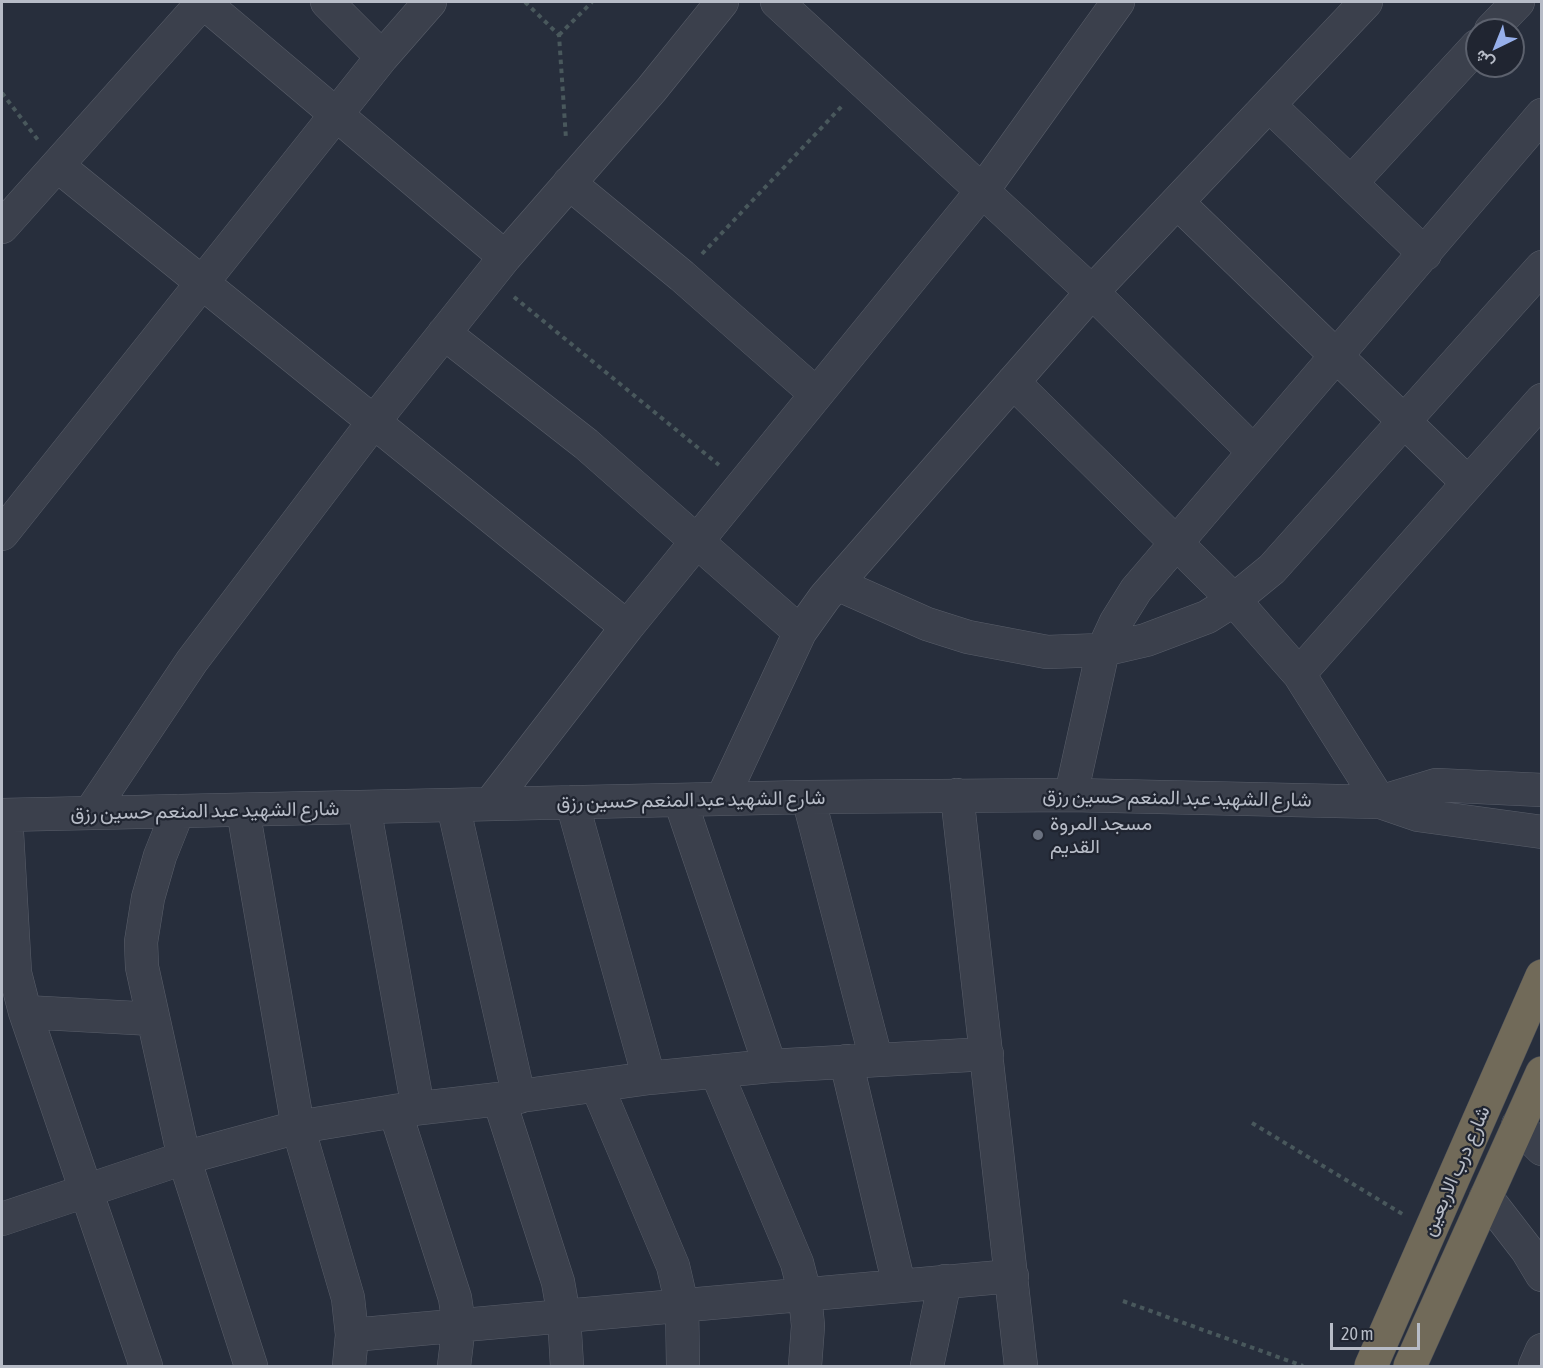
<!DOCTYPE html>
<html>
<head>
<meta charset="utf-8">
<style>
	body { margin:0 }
	#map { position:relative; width:1543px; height:1368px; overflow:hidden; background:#272e3c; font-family:"Asap Condensed",Vazirmatn,sans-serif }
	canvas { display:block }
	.frame { position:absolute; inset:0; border:3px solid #b7bcc7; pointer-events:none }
	.north { position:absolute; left:1465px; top:18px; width:60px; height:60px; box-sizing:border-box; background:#202531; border:2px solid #5c616d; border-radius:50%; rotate:223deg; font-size:16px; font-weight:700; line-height:24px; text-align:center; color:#b7bcc7 }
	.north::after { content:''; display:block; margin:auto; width:21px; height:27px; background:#97b0eb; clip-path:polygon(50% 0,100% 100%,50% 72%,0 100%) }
	.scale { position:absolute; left:1330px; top:1323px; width:90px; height:27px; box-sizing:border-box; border:3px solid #b7bcc7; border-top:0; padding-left:8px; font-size:18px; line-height:21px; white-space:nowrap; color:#b7bcc7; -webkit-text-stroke:4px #202531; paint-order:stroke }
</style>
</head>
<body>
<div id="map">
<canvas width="1543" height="1368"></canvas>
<div class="frame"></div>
<div class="north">ش</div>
<div class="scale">20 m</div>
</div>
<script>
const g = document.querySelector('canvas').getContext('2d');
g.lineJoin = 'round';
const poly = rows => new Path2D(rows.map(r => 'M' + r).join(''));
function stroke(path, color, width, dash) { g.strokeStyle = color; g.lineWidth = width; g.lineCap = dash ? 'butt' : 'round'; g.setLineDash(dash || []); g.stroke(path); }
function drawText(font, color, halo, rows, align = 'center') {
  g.font = font + ' "Asap Condensed",Vazirmatn,sans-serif'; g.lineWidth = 4.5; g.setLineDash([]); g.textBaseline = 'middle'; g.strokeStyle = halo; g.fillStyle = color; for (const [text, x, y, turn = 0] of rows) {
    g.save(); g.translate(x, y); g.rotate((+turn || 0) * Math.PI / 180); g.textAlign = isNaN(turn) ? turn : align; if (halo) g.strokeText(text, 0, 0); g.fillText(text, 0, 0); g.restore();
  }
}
const minor = poly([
	[203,2,505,257],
	[327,2,382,57],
	[777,2,1092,292,1254,452],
	[1491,30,1518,2],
	[1269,105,1425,254],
	[58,166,627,627],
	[569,183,682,276,815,393],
	[1351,183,1477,46],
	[1177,202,1468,483],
	[2,227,203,2],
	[444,333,586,444,800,632],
	[1013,382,1234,600,1299,674,1380,802],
	[2,534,382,57,430,2],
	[837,584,927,624,968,637,1047,652,1103,650,1146,640,1207,617,1234,600,1272,569,1542,267],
	[1299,674,1542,400],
	[957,795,1021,1366],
	[1071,795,1103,650,1116,622,1136,590,1542,115],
	[808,797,876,1059],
	[722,799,800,632,825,597,1092,292,1366,2],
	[680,800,770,1066],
	[572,802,649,1078],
	[1380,802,1436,785,1542,790],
	[490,804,627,627,983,190,1118,2],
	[453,805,519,1097],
	[364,807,418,1108],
	[243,810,298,1127,348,1298,352,1335,349,1366],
	[178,811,160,856,148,898,141,942,142,967,184,1158,251,1366],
	[90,813,192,661,375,420,505,257,651,90,722,2],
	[2,815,808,797,1071,795,1380,802,1418,815,1542,832],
	[6,815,15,973,25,1012,146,1366],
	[25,1012,153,1019],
	[846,1061,899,1285],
	[716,1071,797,1263,805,1294,808,1326,805,1366],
	[597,1086,673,1266,682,1305,683,1366],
	[499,1099,558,1282,564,1316,567,1366],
	[395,1111,455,1298,459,1325,454,1366],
	[1518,1125,1542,1149],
	[1486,1197,1527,1250,1542,1275],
	[2,1219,184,1158,298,1127,395,1111,499,1099,649,1078,770,1066,987,1054],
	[352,1335,1012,1276],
	[927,1366,945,1281],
	[1535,1366,1542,1350]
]);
const highway = poly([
	[1371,1366,1542,976],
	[1410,1366,1542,1073]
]);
stroke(minor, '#595e6a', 34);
stroke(highway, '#464b57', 34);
stroke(poly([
	[525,2,559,35,566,139],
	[559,35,592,2],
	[2,93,38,140],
	[702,254,843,105],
	[514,297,719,465],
	[1252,1123,1404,1215],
	[1123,1301,1303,1366]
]), '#49585c', 4, [4.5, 4.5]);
stroke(minor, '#3b404c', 33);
stroke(highway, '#716a59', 33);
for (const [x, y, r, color] of [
	[1038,835,6,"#6b7280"]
]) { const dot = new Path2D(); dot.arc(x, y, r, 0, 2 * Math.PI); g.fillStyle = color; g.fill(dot); stroke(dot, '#202531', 2); }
drawText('20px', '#b7bcc7', '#202531', [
	["شارع الشهيد عبد المنعم حسين رزق",1177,798,1],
	["شارع الشهيد عبد المنعم حسين رزق",691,800,-1],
	["شارع الشهيد عبد المنعم حسين رزق",205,811,-1],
	["شارع درب الاربعين",1456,1171,-66]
]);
drawText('20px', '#b7bcc7', '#202531', [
	["مسجد المروة",1050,824],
	["القديم",1050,847]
], 'left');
</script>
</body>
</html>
